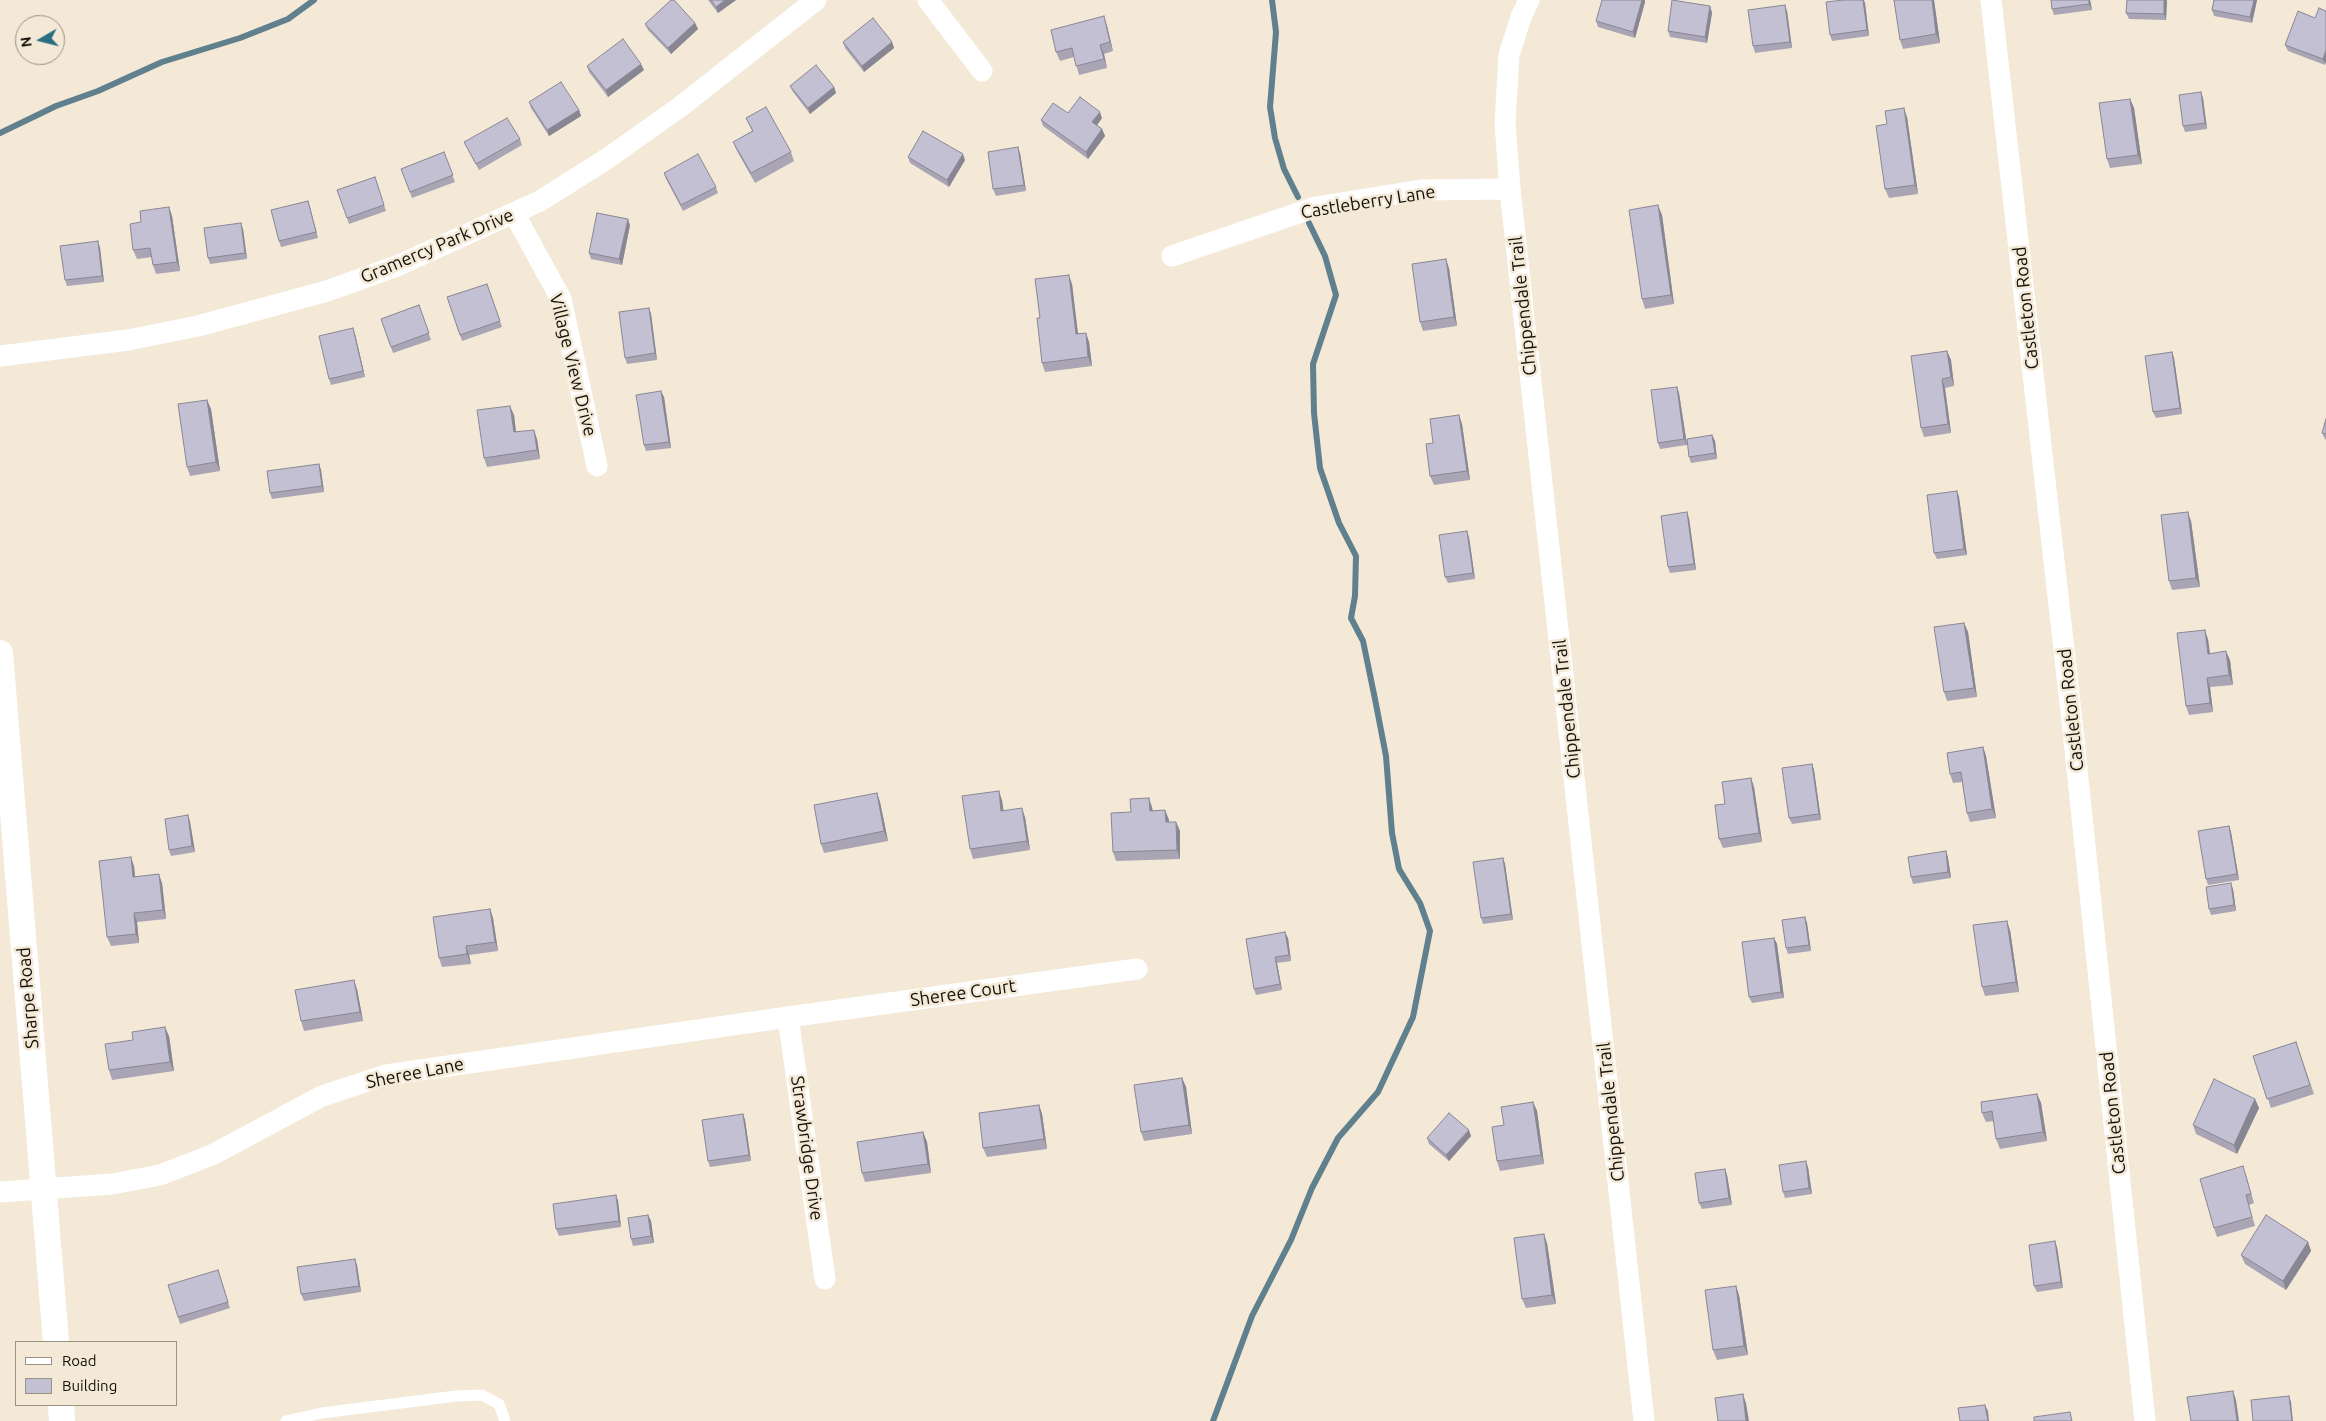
<!DOCTYPE html>
<html>
<head>
<meta charset="utf-8">
<style>
	body { margin:0 }
	#map { position:relative; width:2326px; height:1421px; overflow:hidden; background:#f4e9d7; font-family:Ubuntu,sans-serif }
	canvas { display:block }
	.legend { position:absolute; left:15px; top:1341px; width:162px; height:65px; box-sizing:border-box; background:#f4e9d7; border:1px solid #9a9285; margin:0; padding:6px 9px; list-style:none; font-size:15px; color:#120f09 }
	.legend li { display:flex; align-items:center; gap:10px; height:25px }
	.legend b { width:25px; border:1px solid #9a9285 }
	.north { position:absolute; left:15px; top:15px; width:50px; height:50px; box-sizing:border-box; background:#f4e9d7; border:1px solid #9a9285; border-radius:50%; rotate:262deg; font-size:14px; font-weight:700; line-height:20px; text-align:center; color:#120f09 }
	.north::after { content:''; display:block; margin:auto; width:18px; height:22px; background:#2b6e80; clip-path:polygon(50% 0,100% 100%,50% 72%,0 100%) }
</style>
</head>
<body>
<div id="map">
<canvas width="2326" height="1421"></canvas>
<ul class="legend">
<li><b style="height:6px;background:#fff"></b>Road</li>
<li><b style="height:14px;background:#c4c0d3"></b>Building</li>
</ul>
<div class="north">N</div>
</div>
<script>
const g = document.querySelector('canvas').getContext('2d');
g.lineJoin = 'round';
const poly = rows => new Path2D(rows.map(r => 'M' + r).join(''));
function stroke(path, color, width, dash) { g.strokeStyle = color; g.lineWidth = width; g.lineCap = dash ? 'butt' : 'round'; g.setLineDash(dash || []); g.stroke(path); }
function fill(path, color) { g.fillStyle = color; g.fill(path, 'evenodd'); }
function drawText(font, color, halo, rows, align = 'center') {
  g.font = font + ' Ubuntu,sans-serif'; g.lineWidth = 5; g.setLineDash([]); g.textBaseline = 'middle'; g.strokeStyle = halo; g.fillStyle = color; for (const [text, x, y, turn = 0] of rows) {
    g.save(); g.translate(x, y); g.rotate((+turn || 0) * Math.PI / 180); g.textAlign = isNaN(turn) ? turn : align; if (halo) g.strokeText(text, 0, 0); g.fillText(text, 0, 0); g.restore();
  }
}
stroke(poly([
	[1272,0,1276,32,1270,107,1275,138,1284,169,1298,197],
	[0,133,56,106,98,91,162,62,240,38,288,19,314,0],
	[1213,1421,1252,1316,1291,1240,1312,1188,1338,1138,1378,1092,1413,1017,1430,931,1420,903,1399,869,1392,833,1386,756,1375,699,1363,641,1351,618,1355,596,1356,556,1339,523,1320,468,1314,413,1313,364,1336,295,1325,256,1309,223]
]), '#60808d', 6);
stroke(poly([
	[286,1421,322,1413,456,1396,482,1395,499,1404,505,1421]
]), '#fff', 11);
stroke(poly([
	[928,0,982,71],
	[1529,0,1521,17,1509,55,1505,123,1510,189,1644,1421],
	[1991,0,2072,721,2145,1421],
	[514,213,561,299,597,466],
	[1172,256,1316,207,1421,190,1510,189],
	[0,356,128,340,198,326,327,291,397,266,540,201,605,160,680,107,816,0],
	[788,1017,825,1279],
	[0,1192,112,1184,160,1175,212,1155,322,1096,386,1075,788,1017,1137,969]
]), '#fff', 21);
stroke(poly([
	[0,653,56,1342],
	[61,1405,62,1421]
]), '#fff', 26);
fill(poly([
	[708,0,736,0,718,13],
	[1843,0,1864,0,1865,3,1869,36,1832,41,1830,35],
	[1934,0,1940,43,1903,49,1900,40],
	[2090,0,2092,10,2054,15,2052,9],
	[2167,0,2166,20,2129,19,2126,13],
	[2214,0,2257,0,2252,23,2214,16,2212,10],
	[1645,2,1635,38,1598,27,1596,21],
	[1710,6,1712,13,1707,43,1670,37,1668,31],
	[1787,11,1792,48,1755,53,1753,46],
	[2315,18,2325,65,2288,51,2285,45],
	[695,23,698,29,671,54,648,30,645,24],
	[1107,26,1113,51,1104,54,1107,68,1079,75,1074,57,1060,61,1056,52],
	[843,42,892,42,894,48,864,72,845,48],
	[587,66,644,70,608,97,589,72],
	[790,86,834,87,836,93,810,114,793,92],
	[2203,98,2207,129,2185,132,2183,126],
	[2130,99,2134,108,2142,164,2110,168,2107,159],
	[529,102,579,110,581,116,549,136,531,108],
	[1068,113,1102,118,1097,125,1102,129,1105,136,1088,159,1043,126,1041,120],
	[1907,117,1918,194,1889,198,1885,189,1887,124],
	[746,118,791,152,794,161,755,183,737,151,733,142,752,131],
	[520,139,522,145,479,170,467,148,464,142],
	[444,152,455,182,412,198,401,169],
	[1020,153,1026,191,996,196,993,189],
	[908,157,965,160,949,187,910,163],
	[664,173,716,187,718,193,683,211,666,179],
	[375,177,386,211,349,224,347,218],
	[308,201,318,238,281,247,279,241],
	[169,207,172,216,180,271,156,274,153,265,152,257,137,259,133,250,141,222],
	[1662,215,1674,304,1645,309,1642,299],
	[630,225,622,265,591,259,589,253],
	[243,229,247,259,210,264,208,258],
	[98,241,100,248,104,282,67,286,65,280],
	[1449,268,1457,326,1423,331,1420,322],
	[487,284,502,327,462,341,447,297],
	[1072,284,1078,333,1086,333,1089,342,1092,366,1045,372,1042,363,1040,318],
	[419,305,431,340,393,353,381,319],
	[649,308,651,314,657,360,627,364,625,358],
	[355,334,365,377,331,385,329,379],
	[1947,351,1951,360,1954,386,1945,388,1951,433,1924,437,1921,428],
	[2172,352,2174,358,2182,414,2156,418,2153,412],
	[1677,387,1679,393,1687,445,1660,449,1658,443],
	[664,397,671,448,646,451,644,445],
	[207,400,211,409,220,471,190,476,187,467],
	[514,415,516,432,537,439,540,459,487,467,484,458],
	[1459,415,1462,424,1470,480,1434,485,1430,476],
	[2326,419,2326,440,2325,439,2322,433],
	[1712,435,1715,441,1717,459,1691,463,1689,457],
	[319,464,321,470,324,492,272,499,270,493],
	[1957,491,1959,497,1967,555,1937,559,1934,553],
	[1689,518,1696,570,1670,573,1668,567],
	[2191,521,2200,587,2172,590,2169,581],
	[1469,537,1475,579,1448,583,1445,577],
	[1964,623,1968,632,1977,697,1947,701,1944,692],
	[2208,639,2210,653,2230,660,2233,685,2210,687,2213,712,2189,715,2186,706],
	[1983,747,1986,756,1996,818,1970,822,1967,813,1962,782,1953,783,1950,774],
	[1812,764,1814,770,1821,820,1792,824,1789,818],
	[1751,778,1754,787,1762,842,1723,848,1719,839,1725,804],
	[877,793,880,802,888,841,824,853,821,844],
	[1002,800,1003,810,1025,817,1030,850,973,859,970,849],
	[1152,807,1153,811,1165,810,1169,820,1169,822,1176,822,1180,831,1180,859,1116,861,1113,852,1131,812],
	[188,815,190,822,195,852,171,856,169,850],
	[2229,826,2231,832,2239,880,2208,885,2206,879],
	[1946,851,1948,858,1951,878,1913,884,1911,877],
	[1503,858,1505,864,1513,920,1483,924,1481,918],
	[134,866,135,877,162,883,166,919,137,922,139,943,111,946,107,937],
	[2233,889,2236,911,2211,915,2209,909],
	[490,909,493,918,498,951,469,955,471,964,442,967,439,958],
	[1805,917,1807,923,1811,951,1788,954,1786,948],
	[2010,930,2019,992,1985,996,1982,987],
	[1288,938,1291,961,1277,963,1282,990,1256,995,1254,989],
	[1774,938,1777,944,1784,998,1752,1003,1749,997],
	[357,989,363,1021,304,1031,301,1021],
	[169,1036,174,1071,112,1080,109,1070],
	[2296,1042,2314,1094,2271,1108,2253,1056],
	[1182,1078,1186,1087,1192,1134,1144,1141,1141,1132],
	[2037,1094,2041,1103,2047,1141,2000,1149,1996,1139,1994,1121,1986,1122,1982,1113],
	[2255,1099,2259,1108,2237,1154,2196,1134,2193,1125],
	[1533,1102,1537,1111,1544,1164,1500,1171,1497,1161,1504,1125],
	[1039,1105,1042,1114,1047,1149,987,1157,983,1148],
	[743,1114,745,1120,751,1161,710,1167,708,1161],
	[923,1132,927,1142,931,1173,865,1182,862,1173],
	[1471,1136,1449,1161,1429,1144,1427,1138],
	[1808,1167,1812,1194,1785,1198,1783,1192],
	[1725,1169,1727,1175,1732,1205,1702,1209,1699,1203],
	[2246,1175,2254,1203,2249,1205,2255,1226,2217,1237,2214,1228],
	[616,1195,618,1201,621,1227,559,1236,556,1229],
	[648,1215,651,1221,654,1243,633,1246,631,1239],
	[2308,1242,2311,1251,2286,1290,2245,1264,2241,1255],
	[1547,1243,1556,1304,1526,1308,1522,1299],
	[2057,1247,2063,1288,2037,1292,2034,1286],
	[357,1265,361,1292,304,1301,301,1294],
	[218,1270,230,1308,180,1324,178,1317],
	[1736,1286,1739,1295,1748,1355,1717,1360,1713,1350]
]), '#a9a5b5');
fill(poly([
	[725,0,736,0,718,13,716,7],
	[1642,0,1645,0,1645,2,1635,38,1633,32],
	[1863,0,1865,3,1869,36,1867,30],
	[1932,0,1934,0,1940,43,1936,34],
	[2089,0,2090,0,2092,10,2089,4],
	[2164,0,2167,0,2166,20,2164,14],
	[2254,0,2257,0,2252,23,2250,17],
	[1785,5,1787,11,1792,48,1790,42],
	[1710,6,1712,13,1707,43,1705,37],
	[1104,16,1107,26,1113,51,1110,42],
	[695,23,698,29,671,54,668,48],
	[892,42,894,48,864,72,862,66],
	[1100,45,1104,54,1107,68,1104,59],
	[2326,50,2326,62,2325,65,2323,59],
	[641,64,644,70,608,97,606,90],
	[834,87,836,93,810,114,808,108],
	[2201,92,2203,98,2207,129,2205,123],
	[2130,99,2134,108,2142,164,2138,155],
	[1904,108,1907,117,1918,194,1915,185],
	[579,110,581,116,549,136,547,130],
	[1100,112,1102,118,1095,128,1092,122],
	[1102,129,1105,136,1088,159,1086,152],
	[1018,147,1020,153,1026,191,1024,185],
	[963,154,965,160,949,187,947,180],
	[308,201,310,207,318,238,316,232],
	[1658,205,1662,215,1674,304,1671,295],
	[169,207,172,216,180,271,177,262],
	[628,219,630,225,622,265,619,259],
	[241,223,243,229,247,259,245,253],
	[98,241,100,248,104,282,102,276],
	[1446,259,1449,268,1457,326,1454,317],
	[1069,275,1072,284,1079,343,1076,334],
	[649,308,651,314,657,360,655,353],
	[353,328,355,334,365,377,363,371],
	[1086,333,1089,342,1092,366,1088,357],
	[1947,351,1951,360,1954,386,1951,377],
	[2172,352,2174,358,2182,414,2180,408],
	[1942,379,1945,388,1951,433,1948,424],
	[1677,387,1679,393,1687,445,1684,439],
	[661,391,664,397,671,448,669,442],
	[207,400,211,409,220,471,216,462],
	[510,406,514,415,517,441,514,432],
	[1459,415,1462,424,1470,480,1467,471],
	[534,430,537,439,540,459,537,450],
	[1712,435,1715,441,1717,459,1715,453],
	[319,464,321,470,324,492,322,486],
	[1957,491,1959,497,1967,555,1964,549],
	[1687,512,1689,518,1696,570,1694,564],
	[2188,512,2191,521,2200,587,2196,578],
	[1467,531,1469,537,1475,579,1473,573],
	[1964,623,1968,632,1977,697,1974,688],
	[2205,630,2208,639,2211,663,2208,654],
	[2226,651,2230,660,2233,685,2229,675],
	[2207,678,2210,687,2213,712,2210,703],
	[1983,747,1986,756,1996,818,1992,809],
	[1812,764,1814,770,1821,820,1819,814],
	[1751,778,1754,787,1762,842,1759,833],
	[999,791,1002,800,1005,820,1001,811],
	[877,793,880,802,888,841,884,831],
	[1149,798,1152,807,1153,820,1150,811],
	[1022,808,1025,817,1030,850,1027,841],
	[1165,810,1169,820,1169,832,1166,822],
	[188,815,190,822,195,852,192,846],
	[1176,822,1180,831,1180,859,1177,850],
	[2229,826,2231,832,2239,880,2237,874],
	[1946,851,1948,858,1951,878,1948,872],
	[131,857,134,866,136,886,133,877],
	[1503,858,1505,864,1513,920,1511,914],
	[159,874,162,883,166,919,163,910],
	[2231,883,2233,889,2236,911,2234,905],
	[490,909,493,918,498,951,495,942],
	[134,913,137,922,139,943,136,934],
	[1805,917,1807,923,1811,951,1809,945],
	[2007,921,2010,930,2019,992,2016,982],
	[1285,932,1288,938,1291,961,1289,955],
	[1774,938,1777,944,1784,998,1781,992],
	[466,946,469,955,471,964,467,954],
	[1275,957,1277,963,1282,990,1280,984],
	[354,980,357,989,363,1021,360,1012],
	[165,1027,169,1036,174,1071,170,1062],
	[1182,1078,1186,1087,1192,1134,1189,1125],
	[2037,1094,2041,1103,2047,1141,2043,1132],
	[2255,1099,2259,1108,2237,1154,2234,1145],
	[1533,1102,1537,1111,1544,1164,1541,1155],
	[1039,1105,1042,1114,1047,1149,1044,1139],
	[743,1114,745,1120,751,1161,749,1155],
	[1469,1130,1471,1136,1449,1161,1446,1155],
	[923,1132,927,1142,931,1173,928,1164],
	[1806,1161,1808,1167,1812,1194,1809,1188],
	[1725,1169,1727,1175,1732,1205,1729,1198],
	[616,1195,618,1201,621,1227,619,1221],
	[648,1215,651,1221,654,1243,651,1236],
	[1544,1234,1547,1243,1556,1304,1552,1295],
	[2055,1241,2057,1247,2063,1288,2061,1282],
	[2308,1242,2311,1251,2286,1290,2283,1281],
	[355,1259,357,1265,361,1292,359,1286],
	[1736,1286,1739,1295,1748,1355,1744,1346],
	[2233,1391,2236,1400,2239,1421,2237,1421],
	[1743,1394,1746,1403,1749,1421,1746,1421],
	[2289,1396,2291,1402,2293,1421,2292,1421],
	[1985,1405,1988,1411,1989,1421,1988,1421]
]), '#898694');
const building = poly([
	[671,0,674,0,695,23,668,48,645,24,671,0],
	[711,0,725,0,716,7,711,0],
	[1602,0,1642,0,1633,32,1596,21,1602,0],
	[1672,0,1710,6,1705,37,1668,31,1672,0],
	[1843,0,1863,0,1867,30,1830,35,1826,2,1843,0],
	[1894,0,1932,0,1936,34,1900,40,1894,0],
	[2051,0,2089,0,2089,4,2052,9,2051,0],
	[2127,0,2164,0,2164,14,2126,13,2127,0],
	[2214,0,2254,0,2250,17,2212,10,2214,0],
	[1785,5,1790,42,1753,46,1748,10,1785,5],
	[2319,8,2326,11,2326,50,2323,59,2285,45,2298,11,2315,18,2319,8],
	[1104,16,1110,42,1100,45,1104,59,1076,66,1072,48,1056,52,1051,30,1104,16],
	[873,18,892,42,862,66,843,42,873,18],
	[623,39,641,64,606,90,587,66,623,39],
	[816,65,834,87,808,108,790,86,816,65],
	[561,82,579,110,547,130,529,102,561,82],
	[2201,92,2205,123,2183,126,2179,95,2201,92],
	[1080,97,1100,112,1092,122,1102,129,1086,152,1041,120,1053,103,1068,113,1080,97],
	[2130,99,2138,155,2107,159,2099,103,2130,99],
	[766,107,791,152,751,173,733,142,753,131,746,118,766,107],
	[1904,108,1915,185,1885,189,1876,126,1887,124,1885,111,1904,108],
	[507,118,520,139,476,164,464,142,507,118],
	[923,131,963,154,947,180,908,157,923,131],
	[1018,147,1024,185,993,189,988,152,1018,147],
	[444,152,453,175,410,192,401,169,444,152],
	[698,154,716,187,681,205,664,173,698,154],
	[375,177,384,205,347,218,337,190,375,177],
	[308,201,316,232,279,241,271,210,308,201],
	[1658,205,1671,295,1642,299,1629,210,1658,205],
	[169,207,177,262,153,265,150,248,133,250,130,224,141,222,140,211,169,207],
	[597,213,628,219,619,259,589,253,597,213],
	[241,223,245,253,208,258,204,228,241,223],
	[98,241,102,276,65,280,60,246,98,241],
	[1446,259,1454,317,1420,322,1412,264,1446,259],
	[1069,275,1076,334,1086,333,1088,357,1042,363,1037,318,1040,318,1035,279,1069,275],
	[487,284,500,321,460,335,447,297,487,284],
	[419,305,429,333,391,347,381,319,419,305],
	[649,308,655,353,625,358,619,312,649,308],
	[353,328,363,371,329,379,319,336,353,328],
	[1947,351,1951,377,1942,379,1948,424,1921,428,1911,356,1947,351],
	[2172,352,2180,408,2153,412,2145,356,2172,352],
	[1677,387,1684,439,1658,443,1651,390,1677,387],
	[661,391,669,442,644,445,636,395,661,391],
	[207,400,216,462,187,467,178,404,207,400],
	[510,406,514,432,534,430,537,450,484,458,477,410,510,406],
	[1459,415,1467,471,1430,476,1426,444,1433,443,1430,419,1459,415],
	[2326,419,2326,434,2322,433,2326,419],
	[1712,435,1715,453,1689,457,1687,439,1712,435],
	[319,464,322,486,270,493,267,471,319,464],
	[1957,491,1964,549,1934,553,1927,495,1957,491],
	[1687,512,1694,564,1668,567,1661,516,1687,512],
	[2188,512,2196,578,2169,581,2161,515,2188,512],
	[1467,531,1473,573,1445,577,1439,535,1467,531],
	[1964,623,1974,688,1944,692,1934,627,1964,623],
	[2205,630,2208,654,2226,651,2229,675,2207,678,2210,703,2186,706,2177,633,2205,630],
	[1983,747,1992,809,1967,813,1961,772,1950,774,1947,753,1983,747],
	[1812,764,1819,814,1789,818,1782,768,1812,764],
	[1751,778,1759,833,1719,839,1715,805,1725,804,1722,782,1751,778],
	[999,791,1001,811,1022,808,1027,841,970,849,962,796,999,791],
	[877,793,884,831,821,844,814,805,877,793],
	[1149,798,1150,811,1165,810,1166,822,1176,822,1177,850,1113,852,1111,813,1131,812,1130,799,1149,798],
	[188,815,192,846,169,850,165,819,188,815],
	[2229,826,2237,874,2206,879,2198,831,2229,826],
	[1946,851,1948,872,1911,877,1908,857,1946,851],
	[131,857,133,877,159,874,163,910,134,913,136,934,107,937,99,861,131,857],
	[1503,858,1511,914,1481,918,1473,862,1503,858],
	[2231,883,2234,905,2209,909,2206,887,2231,883],
	[490,909,495,942,466,946,467,954,439,958,433,917,490,909],
	[1805,917,1809,945,1786,948,1782,920,1805,917],
	[2007,921,2016,982,1982,987,1973,925,2007,921],
	[1285,932,1289,955,1275,957,1280,984,1254,989,1246,939,1285,932],
	[1774,938,1781,992,1749,997,1742,942,1774,938],
	[354,980,360,1012,301,1021,295,990,354,980],
	[165,1027,170,1062,109,1070,105,1044,133,1040,132,1032,165,1027],
	[2296,1042,2310,1085,2267,1099,2253,1056,2296,1042],
	[1182,1078,1189,1125,1141,1132,1134,1085,1182,1078],
	[2214,1079,2255,1099,2234,1145,2193,1125,2214,1079],
	[2037,1094,2043,1132,1996,1139,1992,1111,1982,1113,1981,1102,2037,1094],
	[1533,1102,1541,1155,1497,1161,1492,1127,1504,1125,1501,1107,1533,1102],
	[1039,1105,1044,1139,983,1148,979,1113,1039,1105],
	[1449,1113,1469,1130,1446,1155,1427,1138,1449,1113],
	[743,1114,749,1155,708,1161,702,1120,743,1114],
	[923,1132,928,1164,862,1173,857,1142,923,1132],
	[1806,1161,1809,1188,1783,1192,1779,1165,1806,1161],
	[2243,1166,2251,1194,2246,1195,2252,1217,2214,1228,2200,1179,2243,1166],
	[1725,1169,1729,1198,1699,1203,1695,1173,1725,1169],
	[616,1195,619,1221,556,1229,553,1204,616,1195],
	[648,1215,651,1236,631,1239,628,1218,648,1215],
	[2266,1215,2308,1242,2283,1281,2241,1255,2266,1215],
	[1544,1234,1552,1295,1522,1299,1514,1238,1544,1234],
	[2055,1241,2061,1282,2034,1286,2029,1245,2055,1241],
	[355,1259,359,1286,301,1294,297,1267,355,1259],
	[218,1270,228,1302,178,1317,168,1285,218,1270],
	[1736,1286,1744,1346,1713,1350,1705,1290,1736,1286],
	[2233,1391,2237,1421,2191,1421,2187,1397,2233,1391],
	[1743,1394,1746,1421,1718,1421,1715,1398,1743,1394],
	[2289,1396,2292,1421,2253,1421,2251,1400,2289,1396],
	[1985,1405,1988,1421,1960,1421,1958,1408,1985,1405],
	[2070,1412,2072,1421,2034,1421,2034,1417,2070,1412]
]);
fill(building, '#c4c0d3');
stroke(building, '#898694', 1);
drawText('18px', '#120f09', '#f4e9d7', [
	["Castleberry Lane",1368,202,-9],
	["Gramercy Park Drive",437,246,-23],
	["Chippendale Trail",1523,306,-96],
	["Castleton Road",2026,308,-96],
	["Village View Drive",573,365,76],
	["Chippendale Trail",1567,709,-96],
	["Castleton Road",2071,710,-96],
	["Sheree Court",963,993,-8],
	["Sharpe Road",28,998,-95],
	["Sheree Lane",415,1073,-11],
	["Chippendale Trail",1611,1112,-96],
	["Castleton Road",2113,1113,-96],
	["Strawbridge Drive",807,1148,82]
]);
</script>
</body>
</html>
